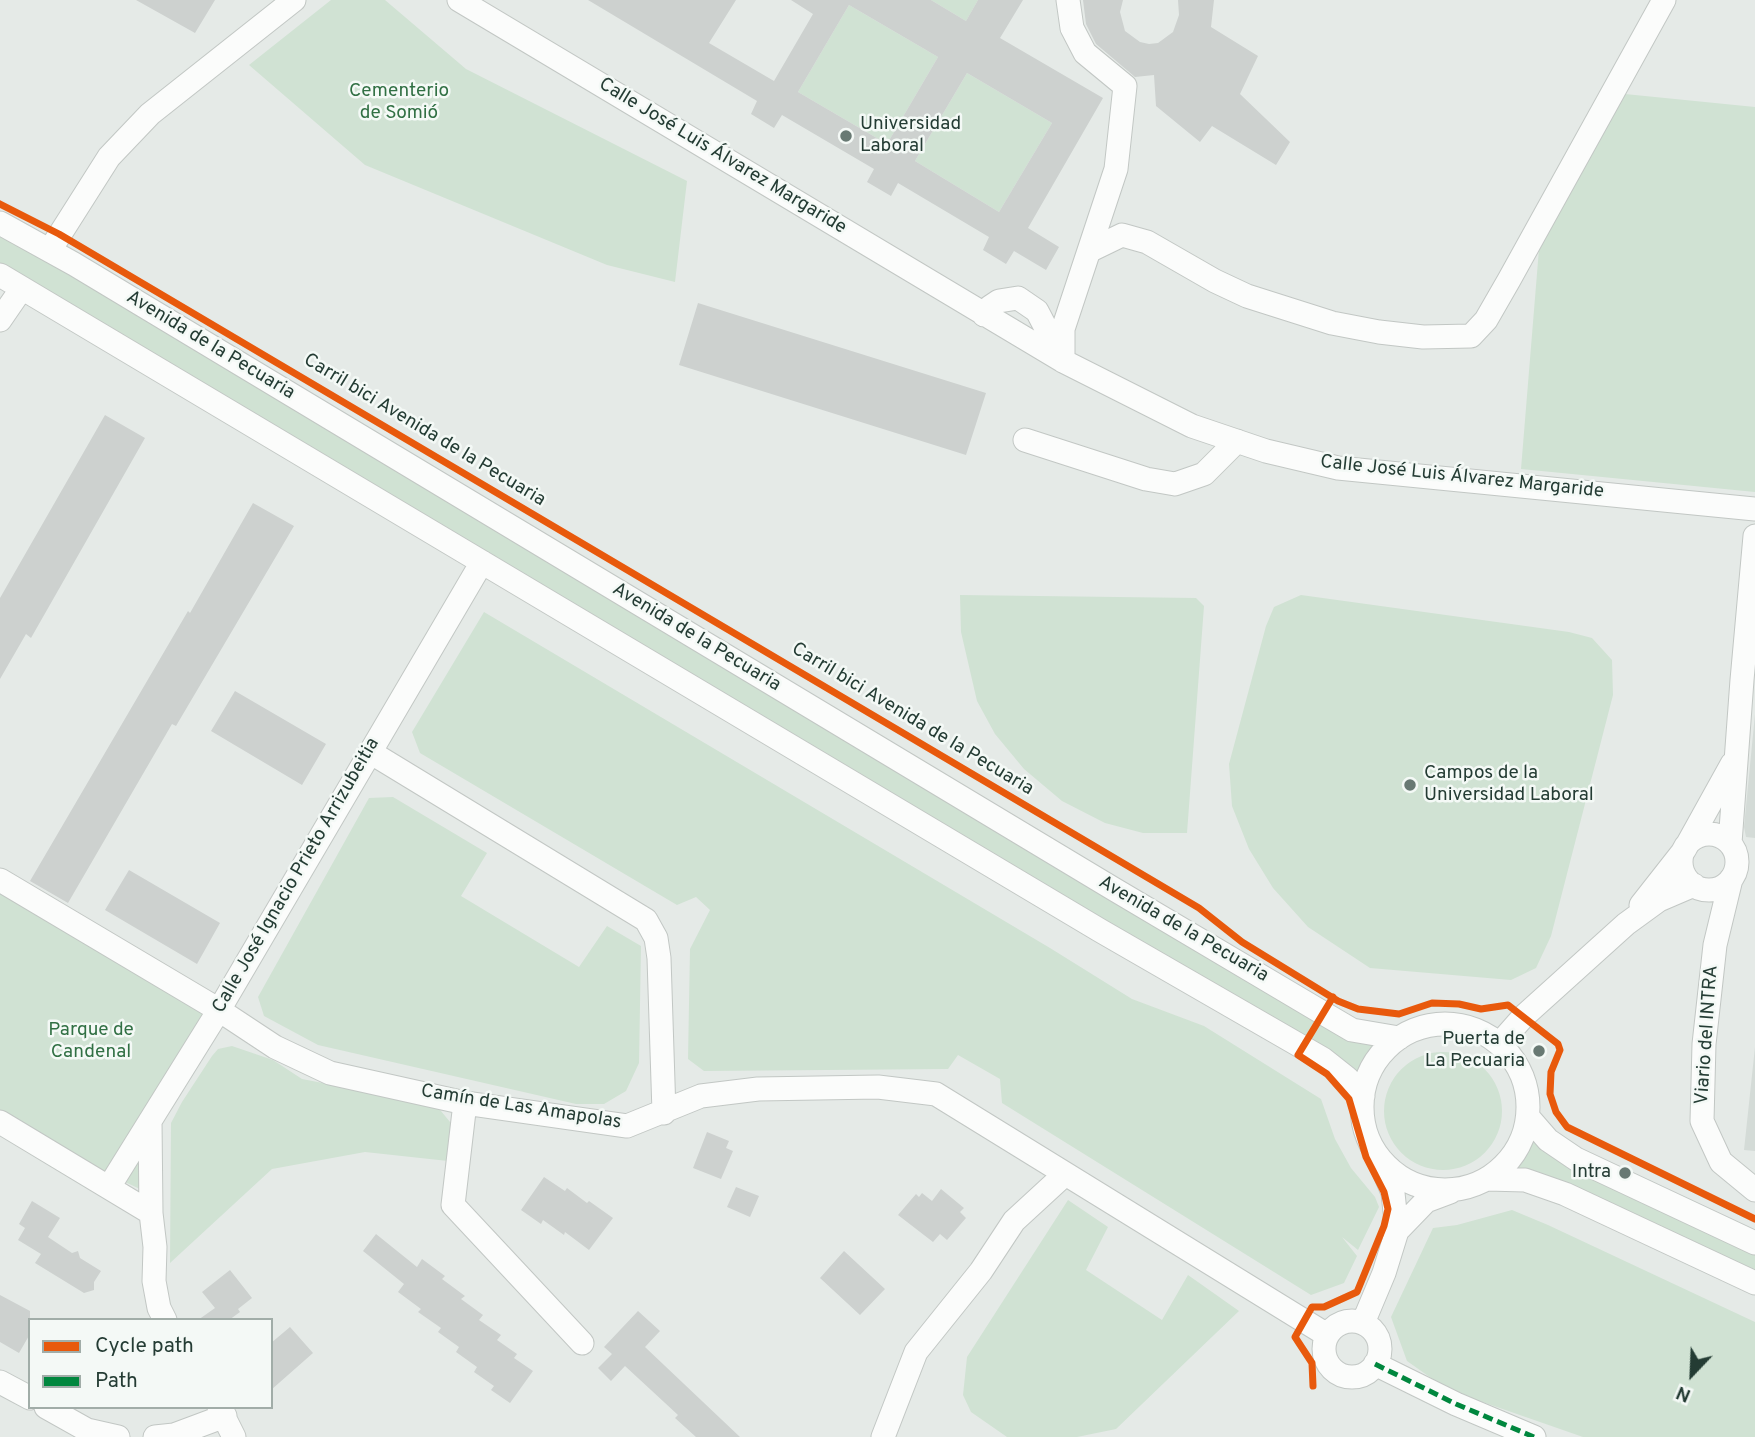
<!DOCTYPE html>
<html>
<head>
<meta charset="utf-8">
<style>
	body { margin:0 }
	#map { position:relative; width:1755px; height:1437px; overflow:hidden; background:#e5eae7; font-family:Overpass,sans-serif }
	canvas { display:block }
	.legend { position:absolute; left:28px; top:1318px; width:245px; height:91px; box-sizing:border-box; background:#f4f9f6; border:2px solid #a1ada8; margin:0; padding:9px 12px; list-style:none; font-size:21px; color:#243c34 }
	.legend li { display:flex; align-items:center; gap:14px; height:35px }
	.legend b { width:35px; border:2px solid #a1ada8 }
	.north { position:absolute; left:1657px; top:1339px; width:70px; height:70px; -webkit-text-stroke:5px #f4f9f6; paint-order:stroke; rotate:203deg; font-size:19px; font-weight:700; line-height:28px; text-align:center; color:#243c34 }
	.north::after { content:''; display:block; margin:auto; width:24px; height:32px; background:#243c34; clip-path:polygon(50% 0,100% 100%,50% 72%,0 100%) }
</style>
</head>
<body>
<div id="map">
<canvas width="1755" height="1437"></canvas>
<ul class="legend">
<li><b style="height:9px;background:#e8590c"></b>Cycle path</li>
<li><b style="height:9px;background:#00873e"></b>Path</li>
</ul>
<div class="north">N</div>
</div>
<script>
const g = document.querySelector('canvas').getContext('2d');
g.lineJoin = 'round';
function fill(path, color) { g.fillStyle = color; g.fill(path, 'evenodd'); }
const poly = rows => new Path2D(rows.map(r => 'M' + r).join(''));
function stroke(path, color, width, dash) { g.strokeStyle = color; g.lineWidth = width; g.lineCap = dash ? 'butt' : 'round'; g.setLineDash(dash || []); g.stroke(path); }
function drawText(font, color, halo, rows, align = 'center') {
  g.font = font + ' Overpass,sans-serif'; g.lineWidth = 5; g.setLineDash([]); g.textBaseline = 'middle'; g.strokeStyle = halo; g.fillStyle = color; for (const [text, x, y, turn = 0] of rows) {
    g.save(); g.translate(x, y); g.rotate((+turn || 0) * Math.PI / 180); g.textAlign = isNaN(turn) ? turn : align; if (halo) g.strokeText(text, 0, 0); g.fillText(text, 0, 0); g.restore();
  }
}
fill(poly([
	[1755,714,1755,838,1746,837,1744,827],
	[1755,1047,1755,1151,1744,1150]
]), '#d4dbd7');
fill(poly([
	[331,0,385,0,466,69,687,181,675,282,607,265,365,165,249,65],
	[931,0,978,0,966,21],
	[849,5,938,57,887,144,798,92],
	[967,73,1052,123,999,212,915,161],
	[1625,94,1755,107,1755,492,1521,469,1539,249],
	[0,223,1323,1013,1399,1038,1382,1051,1369,1073,1363,1096,0,275],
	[960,595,1196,598,1204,606,1187,833,1143,833,1105,823,1062,801,1024,769,995,734,977,701,961,632],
	[1301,595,1569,632,1592,638,1612,660,1613,695,1551,936,1536,968,1511,980,1370,968,1308,927,1273,888,1249,849,1232,806,1229,764,1266,626,1274,607],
	[484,612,1050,948,1132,999,1204,1026,1321,1099,1335,1139,1351,1168,1375,1197,1379,1207,1358,1250,1342,1237,1357,1256,1344,1283,1311,1295,1002,1103,1000,1079,958,1055,948,1069,704,1071,688,1059,690,949,710,910,696,897,677,905,420,753,412,732],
	[393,797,487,853,461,896,579,967,607,926,641,946,639,1063,626,1091,604,1104,576,1104,318,1045,264,1016,258,997,369,798],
	[0,881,219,1010,109,1187,0,1122],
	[232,1046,273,1060,302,1079,436,1105,455,1128,448,1161,365,1152,272,1169,170,1263,171,1123,182,1102,212,1056,218,1049],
	'1384 1111a59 59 0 1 1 118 0a59 59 0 1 1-118 0Z',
	[1528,1117,1548,1140,1755,1243,1755,1283,1565,1194,1487,1179,1510,1159,1521,1139],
	[136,1156,142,1157,142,1190,125,1182],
	[1068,1200,1108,1227,1086,1270,1162,1320,1188,1275,1239,1311,1116,1429,1077,1437,1007,1437,971,1412,963,1395,967,1357],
	[1512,1210,1548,1225,1755,1322,1755,1437,1583,1437,1448,1390,1407,1361,1391,1317,1433,1228,1457,1225]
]), '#d0e2d3');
fill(poly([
	[136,0,215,0,195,33],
	[588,0,736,0,709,43,774,81,813,14,791,0,931,0,966,21,978,0,1023,0,1000,38,1103,98,1028,228,1059,247,1046,270,1014,251,1006,264,983,250,989,237,898,183,891,196,867,182,874,169,782,115,774,128,751,114,757,101],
	[849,5,938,57,887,144,798,92],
	[967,73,1052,123,999,212,915,161],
	[1083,0,1123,0,1120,12,1125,31,1140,42,1149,44,1158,43,1173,32,1179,15,1178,0,1214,0,1211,27,1258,56,1240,94,1290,142,1276,165,1212,126,1200,142,1156,106,1154,75,1135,77,1096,44,1086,24],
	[698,303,986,393,966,455,679,365],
	[105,415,145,438,31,638,26,634,0,679,0,598],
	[253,503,294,526,176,726,172,724,68,903,30,881,188,611,190,613],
	[235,691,326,744,302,785,211,731],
	[129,870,220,923,197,964,105,910],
	[707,1132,729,1141,726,1148,733,1151,721,1179,693,1168],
	[544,1177,565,1191,567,1188,587,1203,589,1201,613,1218,589,1250,565,1232,564,1235,543,1220,541,1224,521,1210],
	[736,1187,759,1196,750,1217,727,1207],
	[941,1189,964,1208,960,1212,966,1218,947,1240,940,1234,933,1242,898,1215,916,1194,919,1197,922,1193,932,1201],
	[32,1201,60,1218,48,1237,72,1253,78,1251,80,1258,101,1271,94,1282,94,1290,84,1293,35,1263,41,1254,18,1240,25,1228,19,1224],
	[376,1234,417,1267,422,1259,445,1276,442,1279,465,1296,461,1299,483,1315,479,1320,501,1335,497,1340,517,1354,514,1358,533,1371,510,1403,491,1390,494,1386,474,1372,477,1367,456,1352,459,1347,438,1332,441,1328,418,1312,421,1309,398,1292,404,1284,363,1251],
	[844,1251,885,1289,860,1315,820,1278],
	[230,1270,252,1298,238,1309,240,1312,229,1320,198,1320,215,1308,202,1292],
	[0,1295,30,1311,30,1334,19,1353,0,1342],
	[638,1311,660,1331,645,1347,740,1437,696,1437,675,1418,678,1415,625,1366,611,1381,598,1368,612,1354,604,1347],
	[290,1327,313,1353,271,1390,271,1343]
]), '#cdd1cf');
const minor = poly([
	[459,0,1063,361,1192,426,1266,451,1338,468,1755,509],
	[0,223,74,264,1112,888,1323,1013,1352,1030,1399,1038],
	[50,250,109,157,150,114,294,0],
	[1089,251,1122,235,1147,242,1215,281,1247,296,1332,323,1379,332,1423,337,1471,336,1486,320,1509,280,1664,0],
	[0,275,1101,931,1323,1059,1347,1078,1363,1096],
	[984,315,990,307,999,301,1018,298,1037,311,1060,355],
	[0,320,22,288],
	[1063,361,1063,329,1116,169,1125,86,1085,53,1072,28,1068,0],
	[1025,440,1146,479,1175,484,1204,474,1237,441],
	[370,752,646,920,656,938,659,958,664,1113],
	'1681 862a28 28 0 1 1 56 0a28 28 0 1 1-56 0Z',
	[1730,843,1742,680,1755,536],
	[1686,847,1732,764],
	[1731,879,1715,945,1704,1044,1702,1121,1721,1162,1755,1190],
	[0,880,219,1010,275,1047,330,1073,465,1103,627,1126,701,1096,758,1089,878,1087,936,1094,1327,1335],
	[1641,905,1685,849],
	'1362 1107a83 83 0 1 1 166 0a83 83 0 1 1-166 0Z',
	[1501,1042,1524,1016,1626,924,1659,900,1694,885],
	[465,1103,453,1205,582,1343],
	[1528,1117,1548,1140,1576,1159,1755,1243],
	[150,1121,151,1213],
	[0,1122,151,1213,155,1247,154,1281,159,1308,165,1320],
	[1487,1179,1525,1180,1565,1194,1755,1283],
	[109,1187,219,1010,482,562],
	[1397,1231,1426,1201,1450,1192],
	'1324 1349a28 28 0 1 1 56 0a28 28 0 1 1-56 0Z',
	[1363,1323,1384,1273,1397,1231,1393,1193,1380,1162],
	[1375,1364,1456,1404,1534,1437],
	[0,1382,30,1398],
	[46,1407,87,1430,118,1437],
	[219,1407,234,1437],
	[155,1437,174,1435,225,1416],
	[883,1437,916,1352,981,1271,1014,1221,1064,1175]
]);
stroke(minor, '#c2c7c4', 25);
stroke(minor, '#fbfcfb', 23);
stroke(poly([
	[1375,1364,1456,1404,1534,1437]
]), '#00873e', 5, [10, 5]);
stroke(poly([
	[0,204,59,234,1199,908,1242,942,1338,1001,1358,1009,1399,1014,1432,1003,1459,1004,1481,1009,1508,1005,1558,1044,1560,1050,1551,1072,1550,1094,1556,1112,1567,1127,1755,1219],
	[1313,1386,1312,1363,1295,1337,1312,1307,1324,1307,1357,1292,1384,1226,1388,1209,1384,1192,1366,1157,1349,1099,1327,1074,1298,1055,1333,997]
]), '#e8590c', 7);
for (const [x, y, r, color] of [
	[846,136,7,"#687973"],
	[1410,785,7,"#687973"],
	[1539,1051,7,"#687973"],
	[1625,1173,7,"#687973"]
]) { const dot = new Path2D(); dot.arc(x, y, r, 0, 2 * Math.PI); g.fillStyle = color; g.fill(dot); stroke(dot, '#f4f9f6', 2.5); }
drawText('19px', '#317044', '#f4f9f6', [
	["Cementerio",399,92],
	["de Somió",399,114],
	["Parque de",91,1031],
	["Candenal",91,1053]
]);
drawText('19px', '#243c34', '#f4f9f6', [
	["Universidad",860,125],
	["Laboral",860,147],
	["Campos de la",1424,774],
	["Universidad Laboral",1424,796],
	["Puerta de",1525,1040,"right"],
	["La Pecuaria",1525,1062,"right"],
	["Intra",1611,1173,"right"]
], 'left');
drawText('19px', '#243c34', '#f4f9f6', [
	["Calle José Luis Álvarez Margaride",722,157,31],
	["Avenida de la Pecuaria",210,346,31],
	["Carril bici Avenida de la Pecuaria",424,431,31],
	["Calle José Luis Álvarez Margaride",1462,478,6],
	["Avenida de la Pecuaria",696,638,31],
	["Carril bici Avenida de la Pecuaria",912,720,31],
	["Calle José Ignacio Prieto Arrizubeitia",297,876,-60],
	["Avenida de la Pecuaria",1183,930,30],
	["Viario del INTRA",1708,1035,-86],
	["Camín de Las Amapolas",521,1108,9]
]);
</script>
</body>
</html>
